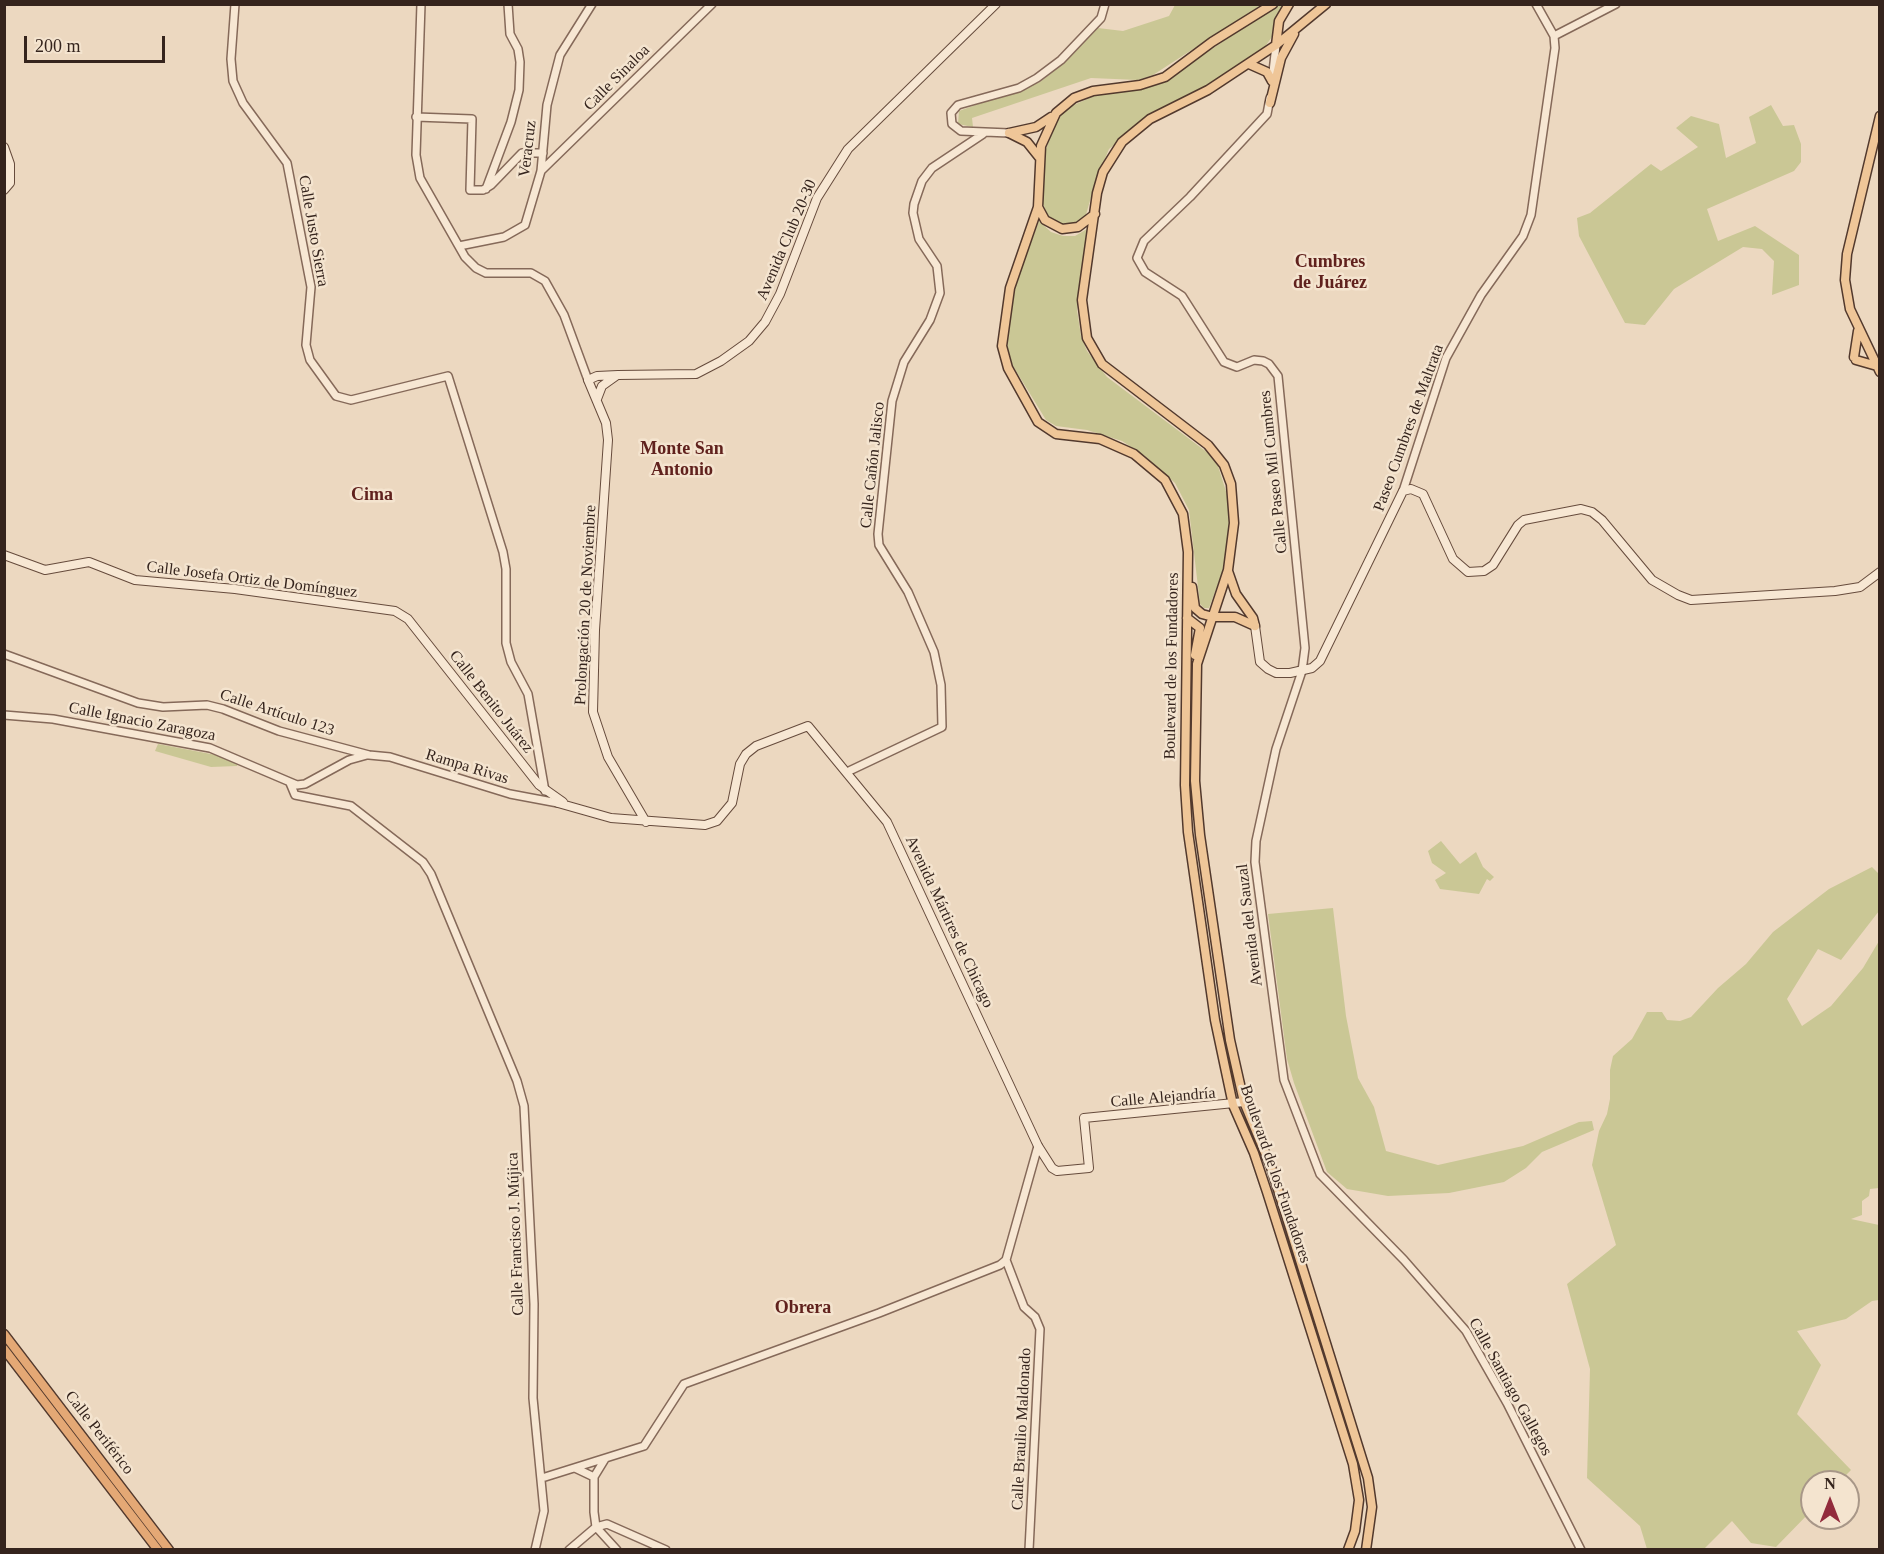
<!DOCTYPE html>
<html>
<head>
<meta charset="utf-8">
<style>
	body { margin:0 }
	#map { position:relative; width:1884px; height:1554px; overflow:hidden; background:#ecd8c0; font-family:Georgia,serif }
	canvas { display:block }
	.frame { position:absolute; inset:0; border:6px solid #35241d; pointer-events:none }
	.north { position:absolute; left:1800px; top:1470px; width:60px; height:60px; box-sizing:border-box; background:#f4e4cf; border:2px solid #a89788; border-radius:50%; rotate:0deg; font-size:16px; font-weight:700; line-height:24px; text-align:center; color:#35241d }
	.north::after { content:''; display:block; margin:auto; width:21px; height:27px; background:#922b3c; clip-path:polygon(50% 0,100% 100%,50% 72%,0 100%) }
	.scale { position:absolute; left:24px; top:36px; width:141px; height:27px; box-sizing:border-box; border:3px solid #35241d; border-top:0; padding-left:8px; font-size:18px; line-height:21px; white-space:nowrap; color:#35241d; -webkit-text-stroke:4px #f4e4cf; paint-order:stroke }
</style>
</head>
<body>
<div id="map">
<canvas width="1884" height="1554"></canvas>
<div class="frame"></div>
<div class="north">N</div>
<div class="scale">200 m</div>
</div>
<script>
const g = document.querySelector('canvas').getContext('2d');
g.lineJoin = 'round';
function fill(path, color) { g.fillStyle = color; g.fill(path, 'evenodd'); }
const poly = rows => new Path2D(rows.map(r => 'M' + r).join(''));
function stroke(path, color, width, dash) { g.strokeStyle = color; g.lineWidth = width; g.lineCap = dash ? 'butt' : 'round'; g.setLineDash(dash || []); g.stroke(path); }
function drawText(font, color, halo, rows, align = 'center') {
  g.font = font + ' Georgia,serif'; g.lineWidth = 5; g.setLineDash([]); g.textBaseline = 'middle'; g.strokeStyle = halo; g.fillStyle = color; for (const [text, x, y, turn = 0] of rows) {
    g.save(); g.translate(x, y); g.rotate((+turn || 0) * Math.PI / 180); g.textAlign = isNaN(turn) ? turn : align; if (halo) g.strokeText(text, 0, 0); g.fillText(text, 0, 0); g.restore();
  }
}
fill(poly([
	[1175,5,1261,5,1153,75,1138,80,1091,78,972,118,973,127,958,124,959,111,1040,82,1064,63,1098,28,1123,31,1169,16],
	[1278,5,1285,5,1285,8,1280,9,1277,15,1274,34,1264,48,1226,76,1141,123,1109,149,1096,180,1085,218,1075,223,1063,225,1048,216,1042,202,1046,149,1057,121,1067,108,1094,96,1165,80],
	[1771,105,1783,126,1794,125,1801,144,1801,162,1794,171,1707,209,1718,241,1755,226,1799,255,1799,285,1772,295,1774,261,1762,249,1743,247,1674,289,1645,325,1625,323,1579,236,1577,218,1590,213,1651,164,1661,171,1698,147,1676,128,1691,116,1719,124,1726,158,1756,143,1749,117],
	[1039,221,1051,232,1063,236,1075,236,1087,229,1077,310,1081,336,1087,351,1107,377,1208,453,1218,466,1230,504,1229,529,1223,570,1209,608,1204,608,1200,604,1189,510,1175,483,1145,456,1122,441,1087,430,1056,426,1046,420,1013,366,1007,347,1014,289],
	[158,744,232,758,238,762,237,766,211,767,155,751],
	[1441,841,1460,864,1476,852,1483,867,1494,877,1490,881,1487,879,1479,894,1440,889,1435,880,1446,873,1432,863,1428,851],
	[1872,867,1879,874,1879,911,1841,960,1818,949,1787,999,1802,1026,1831,1006,1863,968,1879,941,1879,1188,1870,1189,1869,1196,1862,1201,1862,1215,1851,1219,1879,1225,1879,1300,1872,1301,1846,1319,1797,1331,1821,1365,1797,1414,1851,1470,1839,1482,1812,1482,1812,1510,1776,1547,1751,1543,1732,1521,1704,1549,1647,1549,1640,1526,1587,1478,1590,1369,1567,1284,1616,1245,1592,1165,1599,1131,1607,1114,1610,1099,1610,1070,1613,1056,1632,1039,1647,1012,1662,1012,1667,1020,1680,1021,1691,1017,1718,988,1746,964,1773,932,1829,889],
	[1333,908,1346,1016,1358,1078,1374,1107,1386,1151,1438,1165,1523,1146,1579,1122,1592,1121,1594,1130,1542,1152,1526,1168,1504,1182,1449,1193,1388,1196,1347,1189,1327,1172,1294,1083,1287,1059,1268,914]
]), '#cac795');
const tertiary = poly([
	[235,4,231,59,233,81,243,103,287,163,311,287,306,345,310,360,336,396,351,400,448,376,503,552,506,569,506,643,511,662,528,694,545,791],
	[421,4,416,155,420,178,465,257,476,268,486,273,531,273,545,281,564,315,588,380],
	[1554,36,1616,4],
	[1272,81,1276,45],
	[1270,98,1267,114,1190,197,1144,241,1137,258,1145,272,1182,296,1224,362,1237,367,1254,360,1263,361,1269,364,1278,376,1305,648,1302,671,1276,749,1256,841,1255,862,1284,1080,1320,1174,1404,1260,1466,1331,1507,1403,1581,1550],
	[416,117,472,119,470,190,483,190,491,185,522,153,543,153],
	[1009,133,961,131,952,124,951,113,958,105,1019,88,1037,78,1061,60,1101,18,1105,4],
	[541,171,712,4],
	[486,189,511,122,519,90,520,62,518,49,510,34,508,4],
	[459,246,504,237,525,225,541,171,547,105,560,55,592,4],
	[1403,491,1446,358,1481,295,1523,236,1531,215,1555,48,1554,36,1536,4],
	[4,654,138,703,163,707,207,705,223,709,279,731,369,755,390,757,510,794,558,803],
	[4,715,53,719,210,748,297,785,305,784,349,760,367,755],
	[847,772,942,727,941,685,934,652,908,592,879,545,878,534,892,401,904,362,930,320,940,293,937,266,919,239,913,213,914,204,922,181,932,168,983,134],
	[290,783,295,795,351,806,423,862,431,874,517,1081,524,1106,534,1304,533,1398,544,1511,535,1550],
	[1006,1260,1024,1307,1035,1317,1040,1329,1029,1550],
	[605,1459,594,1477,594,1512,596,1527,617,1550],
	[575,1468,594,1477],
	[542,1478,644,1446,684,1384,879,1313,1000,1265,1006,1260,1038,1146],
	[569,1550,596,1527,607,1524,666,1550]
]);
const secondary = poly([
	[4,147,10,164,10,183,4,190],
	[597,399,602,386,616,376],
	[4,555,45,570,89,562,135,580,235,589,395,611,408,619,539,785,563,802],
	[1255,626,1260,662,1268,669,1276,673,1290,673,1312,668,1320,661,1403,491,1411,489,1423,494,1453,559,1468,572,1484,571,1493,565,1518,525,1524,520,1581,509,1592,512,1602,520,1652,580,1678,595,1691,600,1835,591,1860,587,1880,572],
	[558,803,611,818,705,825,717,821,732,803,740,764,746,754,756,746,808,726,887,822,1038,1146,1052,1168,1057,1171,1089,1168,1084,1118,1244,1102],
	[646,822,608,757,593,712,595,630,608,440,606,423,588,380,597,376,618,375,696,374,721,361,749,341,765,322,780,294,817,198,848,149,996,4]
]);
const primary = poly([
	[1273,4,1212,42,1165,77,1140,85,1093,91,1074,98,1056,113,1041,146,1038,207,1010,288,1002,346,1008,368,1038,422,1056,434,1100,439,1134,454,1165,480,1183,514,1188,552,1185,785,1188,832,1215,1020,1233,1105,1254,1153,1267,1192,1353,1464,1359,1500,1355,1531,1348,1550],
	[1326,4,1276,45,1208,90,1150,119,1122,142,1103,172,1097,193,1082,300,1087,338,1102,364,1208,445,1224,465,1231,484,1234,523,1228,570,1197,664,1195,781,1200,835,1230,1040,1244,1102,1271,1167,1368,1478,1372,1507,1366,1550],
	[1276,45,1279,21,1289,4],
	[1249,64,1267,72,1272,81],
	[1270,103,1281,58,1294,34],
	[1880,116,1847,254,1845,280,1850,309,1880,372],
	[1009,133,1036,127,1051,117],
	[1009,133,1027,142,1039,157],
	[1038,207,1045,220,1062,229,1078,227,1095,214],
	[1854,357,1858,331],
	[1856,360,1877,366],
	[1228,571,1236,594,1253,618,1255,626],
	[1192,587,1195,608,1202,614,1213,617,1235,617,1255,626],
	[1187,618,1200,628,1195,655]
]);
const trunk = poly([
	[4,1334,169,1550],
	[4,1349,158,1550]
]);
stroke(tertiary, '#856959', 10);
stroke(secondary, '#664b3c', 10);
stroke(primary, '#52392d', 11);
stroke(trunk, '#52392d', 11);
stroke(tertiary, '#f7e7d3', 7);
stroke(secondary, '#f7e7d3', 8);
stroke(primary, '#efc698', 8);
stroke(trunk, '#e4a875', 8);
drawText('16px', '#35241d', '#f4e4cf', [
	["Calle Sinaloa",617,78,-45],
	["Veracruz",528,149,-83],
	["Calle Justo Sierra",313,231,80],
	["Avenida Club 20-30",787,240,-67],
	["Paseo Cumbres de Maltrata",1409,428,-70],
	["Calle Cañón Jalisco",873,465,-84],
	["Calle Paseo Mil Cumbres",1274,472,-96],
	["Calle Josefa Ortiz de Domínguez",252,580,7],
	["Prolongación 20 de Noviembre",586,605,-87],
	["Boulevard de los Fundadores",1172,666,-89],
	["Calle Benito Juárez",491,702,52],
	["Calle Artículo 123",277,713,18],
	["Calle Ignacio Zaragoza",142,722,11],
	["Rampa Rivas",467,767,17],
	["Avenida Mártires de Chicago",949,922,65],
	["Avenida del Sauzal",1250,925,-97],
	["Calle Alejandría",1163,1098,-5],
	["Boulevard de los Fundadores",1275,1174,71],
	["Calle Francisco J. Mújica",516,1234,-92],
	["Calle Santiago Gallegos",1510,1387,61],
	["Calle Braulio Maldonado",1022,1429,-87],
	["Calle Periférico",99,1433,52]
]);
drawText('bold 18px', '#60211d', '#f4e4cf', [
	["Cumbres",1330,262],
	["de Juárez",1330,283],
	["Monte San",682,449],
	["Antonio",682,470],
	["Cima",372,495],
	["Obrera",803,1308]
]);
</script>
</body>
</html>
